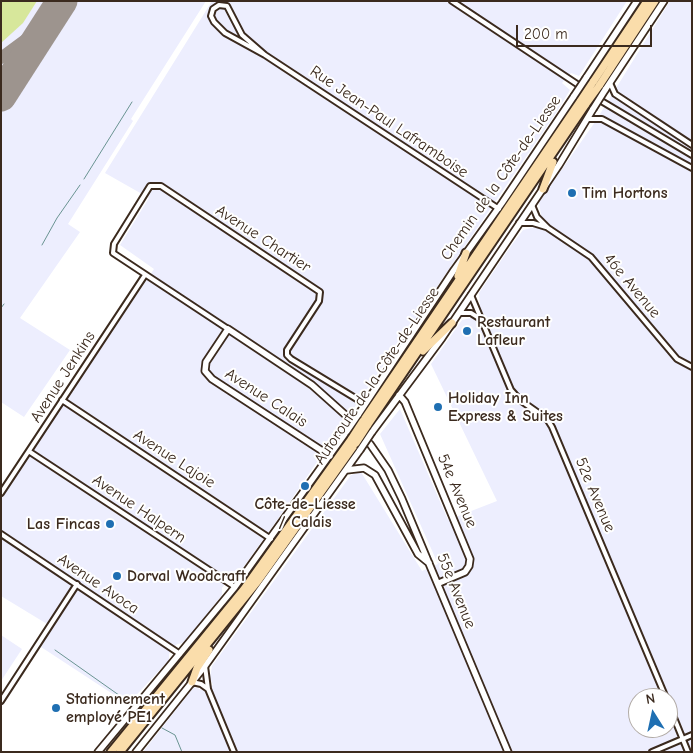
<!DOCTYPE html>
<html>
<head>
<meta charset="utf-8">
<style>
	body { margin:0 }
	#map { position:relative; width:693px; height:753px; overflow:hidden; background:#fff; font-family:"Comic Neue",sans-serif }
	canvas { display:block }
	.frame { position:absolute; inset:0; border:2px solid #3b2a1e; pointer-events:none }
	.north { position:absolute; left:628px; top:688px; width:50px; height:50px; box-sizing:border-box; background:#fff; border:1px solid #b1aaa5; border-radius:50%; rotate:350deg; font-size:14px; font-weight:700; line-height:20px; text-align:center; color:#3b2a1e }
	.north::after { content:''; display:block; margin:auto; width:18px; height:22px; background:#1f6fb2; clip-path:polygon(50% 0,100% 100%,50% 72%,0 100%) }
	.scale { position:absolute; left:516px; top:25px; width:136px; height:22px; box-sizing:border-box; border:2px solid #3b2a1e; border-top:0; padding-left:6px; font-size:15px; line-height:18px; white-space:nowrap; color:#3b2a1e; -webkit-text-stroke:4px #fff; paint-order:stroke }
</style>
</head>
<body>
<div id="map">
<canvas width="693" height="753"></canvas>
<div class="frame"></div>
<div class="north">N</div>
<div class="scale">200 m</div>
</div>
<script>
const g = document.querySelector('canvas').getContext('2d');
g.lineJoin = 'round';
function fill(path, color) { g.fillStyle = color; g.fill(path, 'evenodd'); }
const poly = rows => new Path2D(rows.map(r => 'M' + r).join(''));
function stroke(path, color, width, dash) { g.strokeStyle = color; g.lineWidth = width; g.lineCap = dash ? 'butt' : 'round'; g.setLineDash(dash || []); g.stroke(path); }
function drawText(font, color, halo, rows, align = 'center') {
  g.font = font + ' "Comic Neue",sans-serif'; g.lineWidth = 4; g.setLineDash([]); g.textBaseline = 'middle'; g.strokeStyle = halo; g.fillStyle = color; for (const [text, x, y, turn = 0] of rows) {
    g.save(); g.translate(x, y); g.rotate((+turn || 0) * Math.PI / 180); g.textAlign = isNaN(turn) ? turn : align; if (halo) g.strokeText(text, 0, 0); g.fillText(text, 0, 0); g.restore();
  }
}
fill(poly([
	[1,1,206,1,131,119,133,121,68,224,80,232,20,318,70,350,24,417,1,402],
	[212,1,627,1,579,76,571,73,562,83,570,90,556,113,280,516,237,576,230,577,222,588,222,595,184,643,177,644,169,654,169,660,128,704,41,647,52,627,1,596,1,499,154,269,120,245,149,198,105,173],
	[670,1,692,1,692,752,143,752,194,687,203,690,213,685,210,678,212,666,351,475,361,472,422,571,438,564,380,434,400,409,448,520,497,501,431,364,462,320,471,318,480,305,479,293,511,246,523,230,535,227,541,215,539,202,595,122],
	[638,698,668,698,668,728,638,728],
	[1,635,22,649,1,681]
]), '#edeefe');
fill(poly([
	[1,1,37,1,23,23,1,43]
]), '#d7e79b');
stroke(poly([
	[84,179,132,102],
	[42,245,57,218,80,185],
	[1,308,4,304],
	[55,650,133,705],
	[162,728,175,735,182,752]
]), '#6a9492', 1);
stroke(poly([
	[1,58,32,35,61,1]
]), '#9d948e', 12);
stroke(poly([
	[1,96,62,1]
]), '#9d948e', 31);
const street = poly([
	[452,1,577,84],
	[265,55,225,33,214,22,211,16,213,9,219,5,227,6,242,35,265,55,499,209],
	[610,83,615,94,692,145],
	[603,102,692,155],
	[587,119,602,119,692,168],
	[532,205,537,217,548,228,591,257,677,359,692,367],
	[519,223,533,223,546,227],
	[471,295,511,390,520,400,547,419,552,427,666,698],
	[459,313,471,313,479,318],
	[228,329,113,253,114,244,150,186,161,186,320,292,319,301,287,350,287,355,291,359,365,404],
	[62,400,271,539],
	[30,452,235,587],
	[1,493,145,275],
	[1,534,180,654],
	[205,666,208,689,234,752],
	[192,682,201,684,208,689],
	[1,701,77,584],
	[668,703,688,752],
	[652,752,692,735]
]);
const secondary = poly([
	[586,78,637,1],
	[605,90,664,1],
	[399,395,405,402,470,559,469,566,465,572,439,583],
	[358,415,454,270,502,203,574,96],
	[372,432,442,338,559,165,593,109],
	[370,444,388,470,402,499,508,752],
	[330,456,212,379,205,371,206,362,228,329,312,385,350,419],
	[347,470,364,468,375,475,418,554,429,563],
	[98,752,235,587,347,431],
	[136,752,205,666,360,450]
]);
const highway = poly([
	[593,82,647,1],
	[599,86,655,1],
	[543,189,553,162],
	[458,276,466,253],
	[423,351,452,323],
	[363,421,581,100],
	[367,426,586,104],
	[192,682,197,668,209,650],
	[111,752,244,589,352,438],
	[120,752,258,581,356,443]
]);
stroke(street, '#3b2a1e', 8);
stroke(secondary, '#3b2a1e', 9);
stroke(highway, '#3b2a1e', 11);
stroke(street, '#fff', 4);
stroke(secondary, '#fff', 5.5);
stroke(highway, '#faddab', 7);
const secondaryBridge = poly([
	[574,96,586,78],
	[593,109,605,90],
	[347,431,358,415],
	[360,450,372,432]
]);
const highwayBridge = poly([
	[581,100,593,82],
	[586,104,599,86],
	[352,438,363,421],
	[356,443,367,426]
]);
stroke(secondaryBridge, '#3b2a1e', 9, []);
stroke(highwayBridge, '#3b2a1e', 11, []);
stroke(secondaryBridge, '#fff', 5.5);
stroke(highwayBridge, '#faddab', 7);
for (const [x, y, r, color] of [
	[572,193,5,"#1f6fb2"],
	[467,331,5,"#1f6fb2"],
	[438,407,5,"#1f6fb2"],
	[305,486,5,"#1f6fb2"],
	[110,524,5,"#1f6fb2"],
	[117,576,5,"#1f6fb2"],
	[56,708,5,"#1f6fb2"]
]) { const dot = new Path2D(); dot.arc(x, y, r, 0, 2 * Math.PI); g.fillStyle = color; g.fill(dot); stroke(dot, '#fff', 2); }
drawText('16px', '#3b2a1e', '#fff', [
	["Rue Jean-Paul Laframboise",389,122,34],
	["Chemin de la Côte-de-Liesse",501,178,-55],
	["Avenue Chartier",263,239,33],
	["46e Avenue",632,286,50],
	["Autoroute de la Côte-de-Liesse",377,376,-56],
	["Avenue Jenkins",63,377,-57],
	["Avenue Calais",266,398,33],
	["Avenue Lajoie",174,459,33],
	["54e Avenue",457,491,67],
	["52e Avenue",595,495,67],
	["Avenue Halpern",139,509,34],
	["Avenue Avoca",98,584,34],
	["55e Avenue",456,591,68]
]);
drawText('bold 16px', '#3b2a1e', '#fff', [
	["Tim Hortons",582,193],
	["Restaurant",477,322],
	["Lafleur",477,340],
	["Holiday Inn",448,398],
	["Express & Suites",448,416],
	["Côte-de-Liesse",305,504,"center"],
	["/ Calais",305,522,"center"],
	["Las Fincas",100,524,"right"],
	["Dorval Woodcraft",127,576],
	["Stationnement",66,699],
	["employé PE1",66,717]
], 'left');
</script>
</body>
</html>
